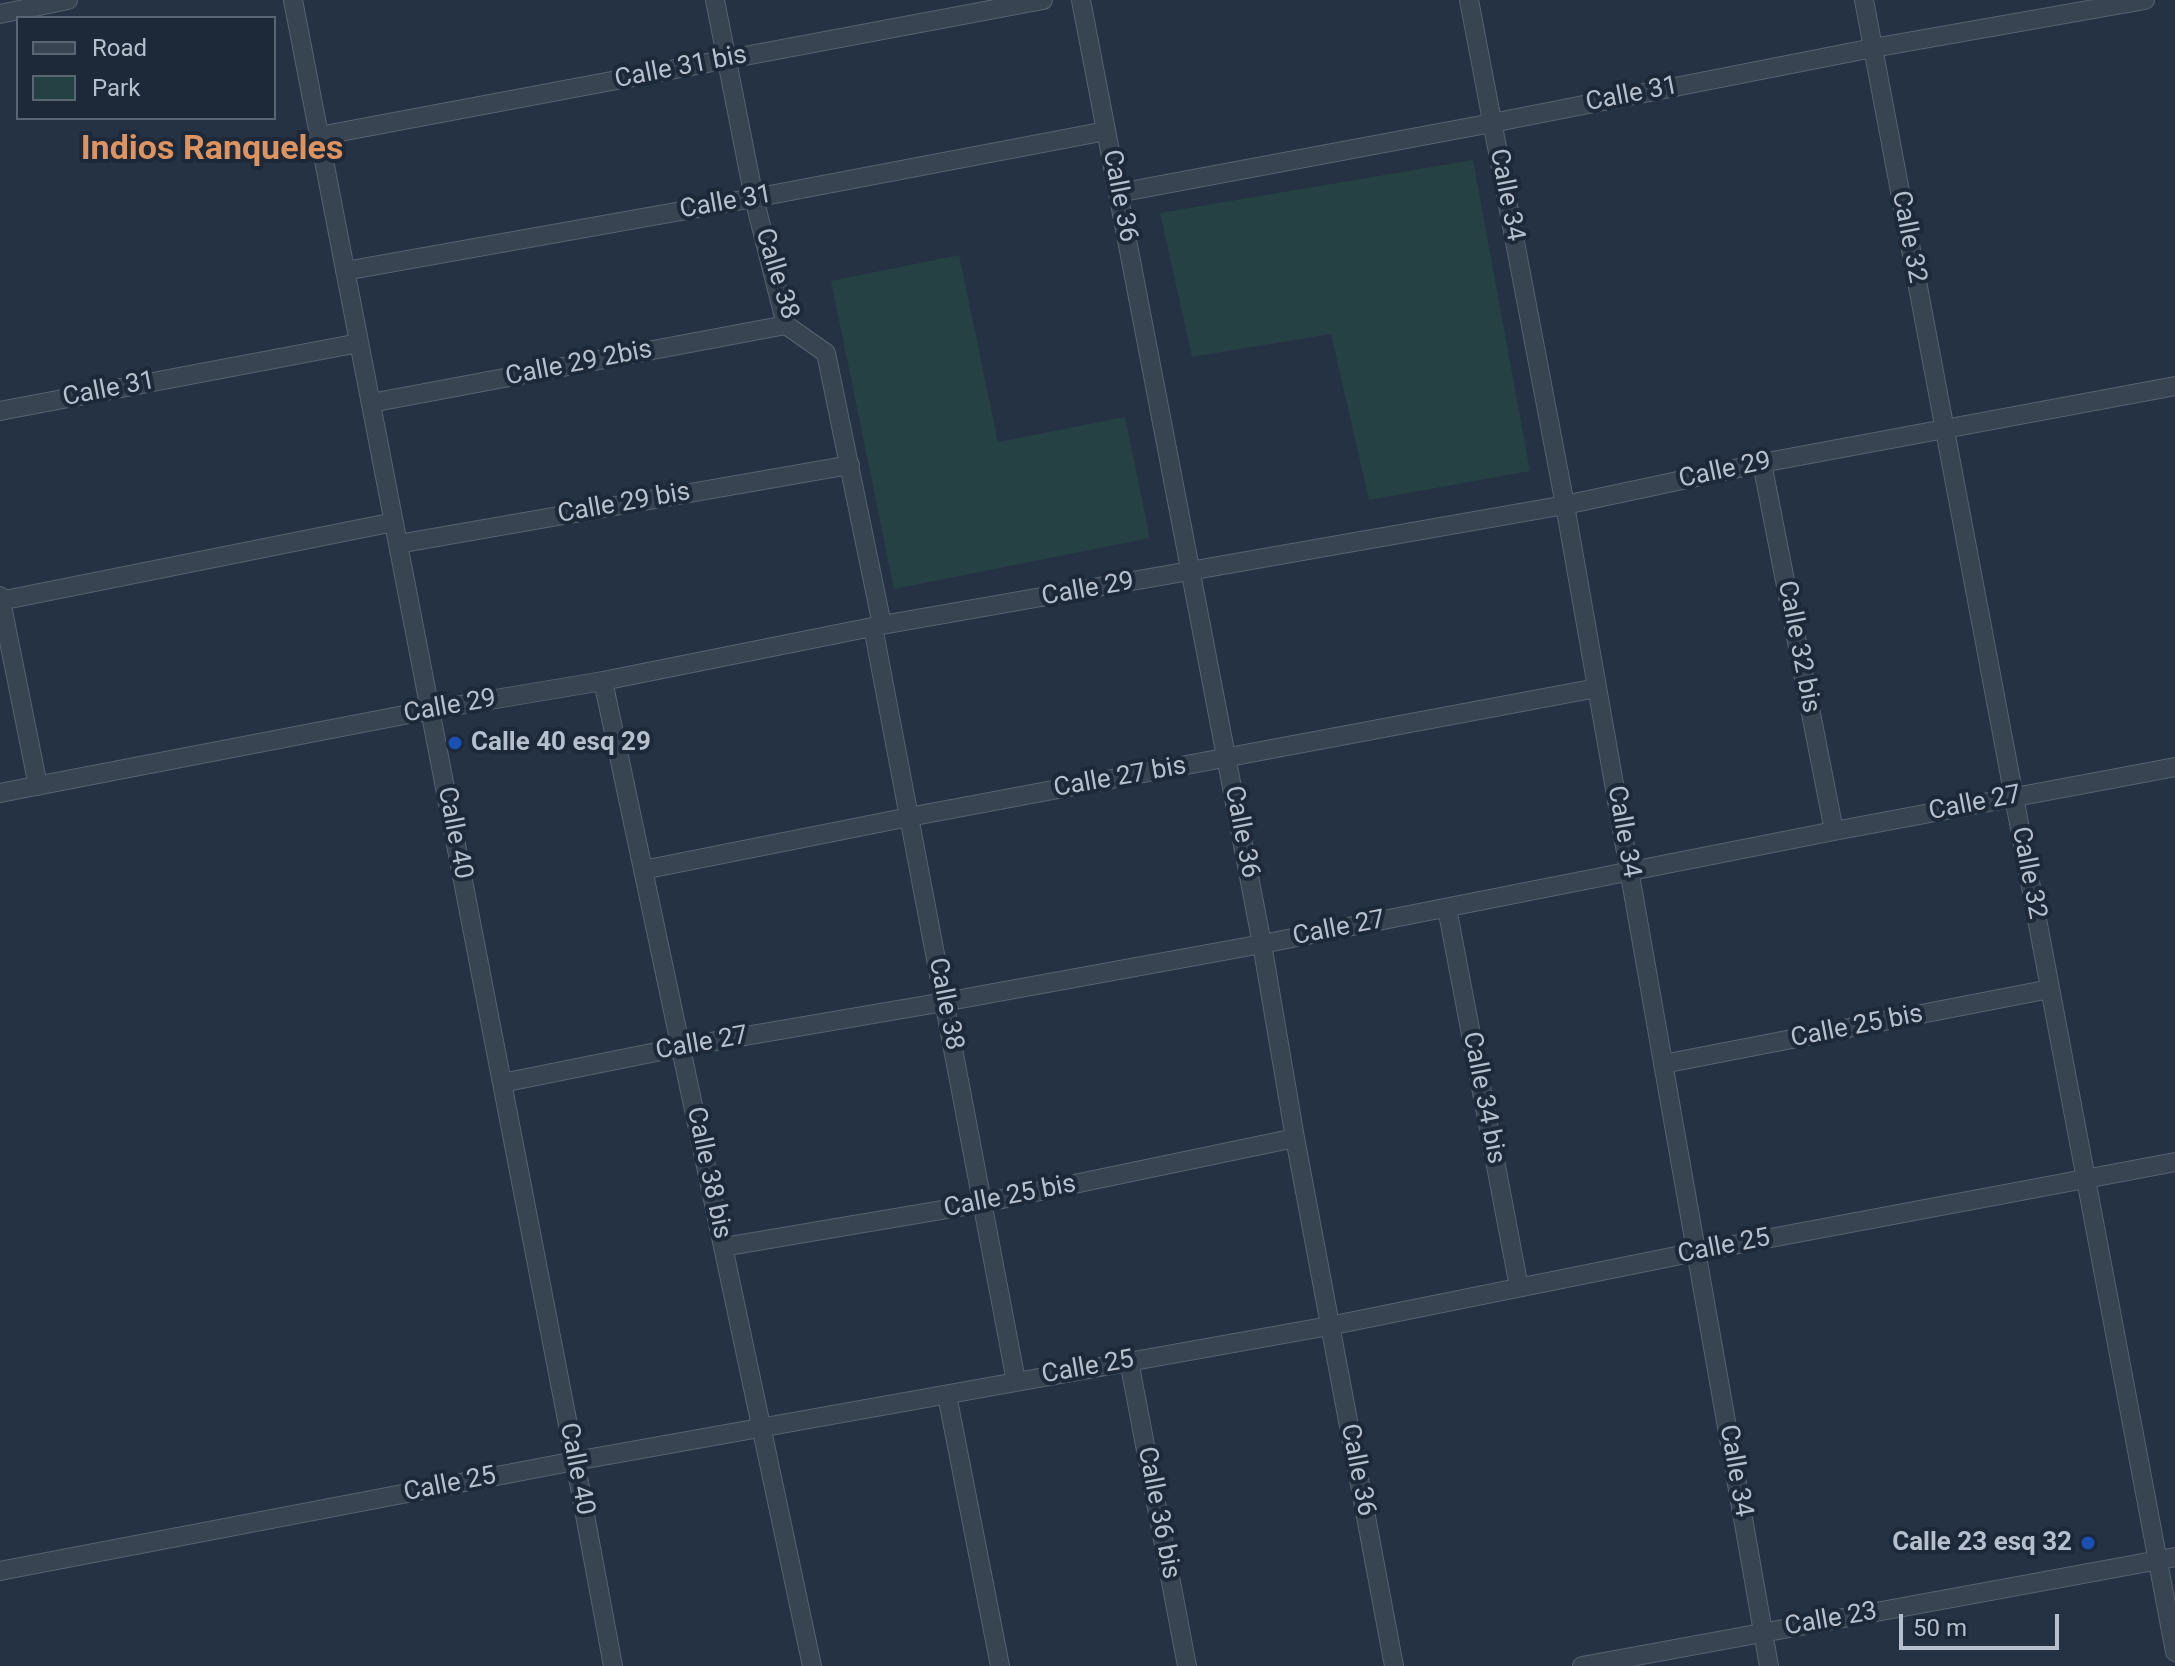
<!DOCTYPE html>
<html>
<head>
<meta charset="utf-8">
<style>
	body { margin:0 }
	#map { position:relative; width:2175px; height:1666px; overflow:hidden; background:#243243; font-family:Roboto,sans-serif }
	canvas { display:block }
	.legend { position:absolute; left:16px; top:16px; width:260px; height:104px; box-sizing:border-box; background:#1d2938; border:2px solid #5a6574; margin:0; padding:10px 14px; list-style:none; font-size:24px; color:#b6bfcd }
	.legend li { display:flex; align-items:center; gap:16px; height:40px }
	.legend b { width:40px; border:2px solid #5a6574 }
	.scale { position:absolute; left:1899px; top:1614px; width:160px; height:36px; box-sizing:border-box; border:4px solid #b6bfcd; border-top:0; padding-left:10px; font-size:24px; line-height:28px; white-space:nowrap; color:#b6bfcd; -webkit-text-stroke:6px #1d2938; paint-order:stroke }
</style>
</head>
<body>
<div id="map">
<canvas width="2175" height="1666"></canvas>
<ul class="legend">
<li><b style="height:10px;background:#394453"></b>Road</li>
<li><b style="height:22px;background:#264144"></b>Park</li>
</ul>
<div class="scale">50 m</div>
</div>
<script>
const g = document.querySelector('canvas').getContext('2d');
g.lineJoin = 'round';
function fill(path, color) { g.fillStyle = color; g.fill(path, 'evenodd'); }
const poly = rows => new Path2D(rows.map(r => 'M' + r).join(''));
function stroke(path, color, width, dash) { g.strokeStyle = color; g.lineWidth = width; g.lineCap = dash ? 'butt' : 'round'; g.setLineDash(dash || []); g.stroke(path); }
function drawText(font, color, halo, rows, align = 'center') {
  g.font = font + ' Roboto,sans-serif'; g.lineWidth = 8; g.setLineDash([]); g.textBaseline = 'middle'; g.strokeStyle = halo; g.fillStyle = color; for (const [text, x, y, turn = 0] of rows) {
    g.save(); g.translate(x, y); g.rotate((+turn || 0) * Math.PI / 180); g.textAlign = isNaN(turn) ? turn : align; if (halo) g.strokeText(text, 0, 0); g.fillText(text, 0, 0); g.restore();
  }
}
fill(poly([
	[1473,160,1530,471,1369,500,1331,334,1192,357,1160,213],
	[959,255,998,442,1125,417,1150,538,894,589,831,281]
]), '#264144');
const minor = poly([
	[293,0,575,1461,613,1666],
	[715,0,754,198,786,325,826,353,882,625],
	[1081,0,1262,944,1295,1138,1394,1666],
	[1469,0,1565,505,1769,1666],
	[1864,0,2175,1652],
	[0,14,68,0],
	[319,136,1043,0],
	[1118,193,1492,123,1873,48,2145,0],
	[345,271,754,198,1106,131],
	[371,403,786,325],
	[0,411,359,343],
	[1762,463,1834,831],
	[398,544,850,465],
	[0,596,38,786],
	[0,601,394,522],
	[873,627,1016,1381],
	[603,681,812,1666],
	[0,793,430,710,603,681,882,625,1565,505,1762,463,2175,386],
	[643,870,909,817,1597,688],
	[1447,908,1519,1287],
	[1663,1064,2050,989],
	[502,1083,681,1047,944,1002,1262,944,1834,831,2175,767],
	[723,1247,983,1203,1295,1138],
	[1129,1361,1187,1666],
	[947,1395,1000,1666],
	[0,1571,575,1461,1329,1326,1696,1252,2175,1162],
	[1582,1666,2175,1557]
]);
stroke(minor, '#576270', 20);
stroke(minor, '#394453', 18);
for (const [x, y, r, color] of [
	[455,743,8,"#1a4fb4"],
	[2088,1543,8,"#1a4fb4"]
]) { const dot = new Path2D(); dot.arc(x, y, r, 0, 2 * Math.PI); g.fillStyle = color; g.fill(dot); stroke(dot, '#1d2938', 3); }
drawText('26px', '#b6bfcd', '#1d2938', [
	["Calle 31 bis",681,68,-11],
	["Calle 31",1632,95,-11],
	["Calle 34",1506,195,79],
	["Calle 36",1119,196,79],
	["Calle 31",726,203,-10],
	["Calle 32",1908,237,79],
	["Calle 38",776,274,73],
	["Calle 29 2bis",579,364,-11],
	["Calle 31",109,390,-11],
	["Calle 29",1725,471,-12],
	["Calle 29 bis",624,504,-10],
	["Calle 29",1088,590,-10],
	["Calle 32 bis",1798,647,79],
	["Calle 29",450,707,-10],
	["Calle 27 bis",1120,778,-10],
	["Calle 27",1975,804,-11],
	["Calle 36",1241,832,79],
	["Calle 34",1623,832,80],
	["Calle 40",454,833,79],
	["Calle 32",2028,873,79],
	["Calle 27",1339,929,-11],
	["Calle 38",945,1004,79],
	["Calle 25 bis",1857,1027,-11],
	["Calle 27",702,1044,-10],
	["Calle 34 bis",1483,1098,79],
	["Calle 38 bis",708,1173,78],
	["Calle 25 bis",1010,1197,-11],
	["Calle 25",1724,1247,-11],
	["Calle 25",1088,1368,-10],
	["Calle 40",576,1469,79],
	["Calle 36",1357,1470,79],
	["Calle 34",1735,1471,80],
	["Calle 25",450,1485,-11],
	["Calle 36 bis",1158,1513,79],
	["Calle 23",1831,1620,-10]
]);
drawText('bold 26px', '#b6bfcd', '#1d2938', [
	["Calle 40 esq 29",471,743],
	["Calle 23 esq 32",2072,1543,"right"]
], 'left');
drawText('bold 34px', '#de9460', '#1d2938', [
	["Indios Ranqueles",212,150]
]);
</script>
</body>
</html>
